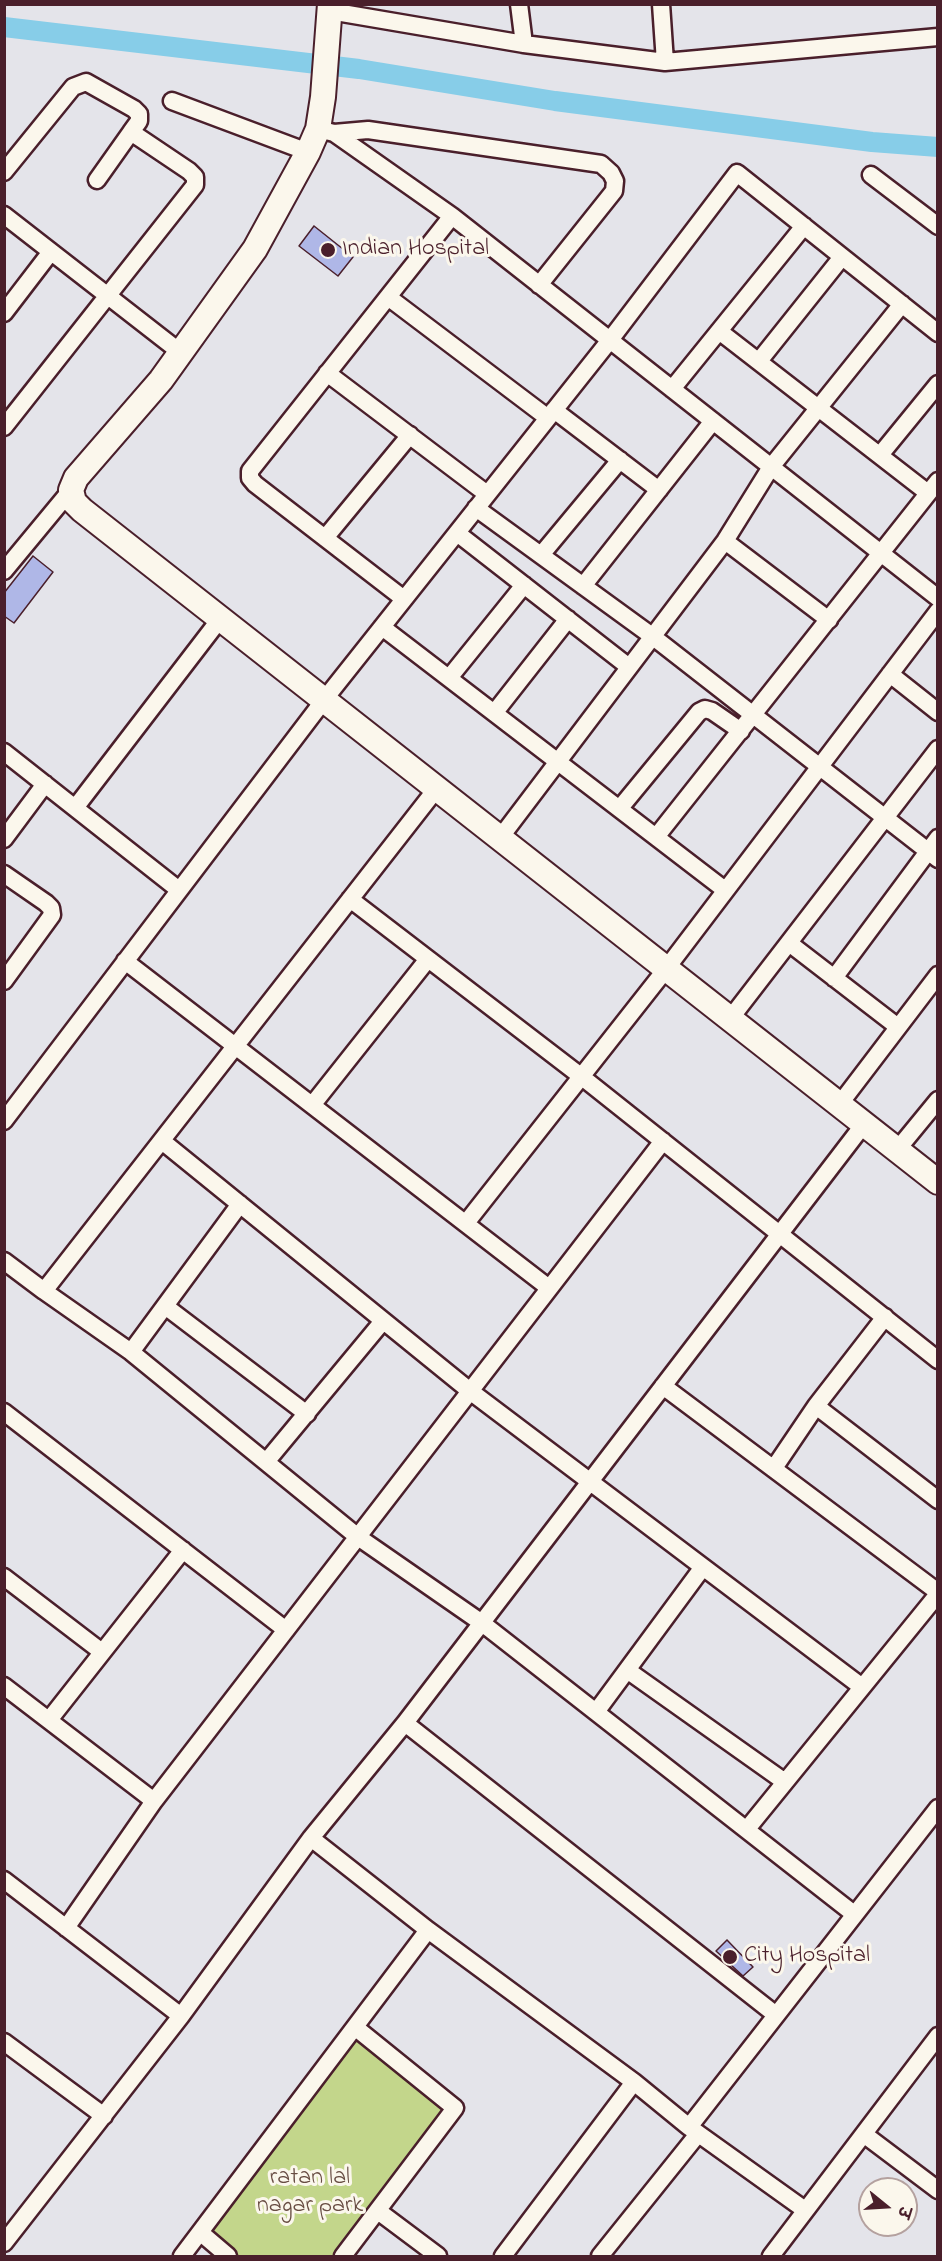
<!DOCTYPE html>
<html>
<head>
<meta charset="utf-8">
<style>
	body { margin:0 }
	#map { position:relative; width:942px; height:2261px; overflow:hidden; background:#e4e4ea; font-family:"Indie Flower","Playpen Sans Deva",sans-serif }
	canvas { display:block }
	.frame { position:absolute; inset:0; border:6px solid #4a1f2b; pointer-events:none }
	.north { position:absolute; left:858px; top:2177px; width:60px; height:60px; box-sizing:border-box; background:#fbf7ec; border:2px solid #b4a19f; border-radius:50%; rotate:108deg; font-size:16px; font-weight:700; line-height:24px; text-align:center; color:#4a1f2b }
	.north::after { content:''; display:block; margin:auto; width:21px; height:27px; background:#4a1f2b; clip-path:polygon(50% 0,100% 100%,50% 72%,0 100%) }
</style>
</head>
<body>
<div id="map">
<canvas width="942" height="2261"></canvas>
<div class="frame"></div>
<div class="north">उ</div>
</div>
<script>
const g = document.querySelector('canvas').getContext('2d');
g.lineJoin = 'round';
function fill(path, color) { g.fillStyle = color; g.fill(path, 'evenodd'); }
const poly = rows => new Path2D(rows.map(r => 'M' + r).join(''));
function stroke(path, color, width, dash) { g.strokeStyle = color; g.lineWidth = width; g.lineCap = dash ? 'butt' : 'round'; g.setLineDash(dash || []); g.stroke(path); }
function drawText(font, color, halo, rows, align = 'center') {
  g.font = font + ' "Indie Flower",sans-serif'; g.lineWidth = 6; g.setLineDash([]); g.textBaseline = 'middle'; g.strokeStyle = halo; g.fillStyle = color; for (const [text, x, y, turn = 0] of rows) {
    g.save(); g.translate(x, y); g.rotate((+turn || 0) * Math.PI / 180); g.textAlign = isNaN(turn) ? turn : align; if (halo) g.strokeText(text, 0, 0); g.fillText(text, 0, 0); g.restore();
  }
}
fill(poly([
	[355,2027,454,2107,342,2256,229,2256,200,2232]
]), '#c3d68b');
stroke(poly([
	[4,27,359,69,555,101,872,142,938,147]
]), '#87cde8', 20);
const building = poly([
	[314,226,353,257,338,276,299,246,314,226],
	[33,556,53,572,14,623,4,616,4,593,33,556],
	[727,1940,753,1967,743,1976,716,1951,727,1940]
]);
fill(building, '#afb7e7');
stroke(building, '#4a1f2b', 1.5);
const street = poly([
	[519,4,524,44,665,62],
	[661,4,665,62,938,37],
	[330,11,524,44],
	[172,101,308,152],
	[318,129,334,133,452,216,938,598],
	[334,133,368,130,601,164,611,173,615,181,614,191,539,285],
	[4,172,73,87,86,82,134,109,139,114,139,121,131,132,189,171,195,177,195,185,4,427],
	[871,175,938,226],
	[97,180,131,132],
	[4,215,180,352],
	[388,297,548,418],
	[4,313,50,253],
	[719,331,928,493],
	[759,361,842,257],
	[327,373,487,494],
	[672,389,804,226],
	[554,410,659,490],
	[880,455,938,384],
	[476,508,652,636,938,859],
	[457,533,629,667],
	[325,538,410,435],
	[725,541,829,620],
	[541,555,620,460],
	[4,571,71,490],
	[583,586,713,421],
	[404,599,255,484,250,478,250,471,452,216],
	[382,627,725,890],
	[890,674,938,712],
	[449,678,524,585],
	[495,712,568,619],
	[4,752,179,890],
	[437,788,44,1291,131,1352,358,1537,482,1623,854,1914],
	[75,808,220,619],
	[620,808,699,712,705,709,712,711,741,731],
	[656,837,938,481],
	[500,838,725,541,771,467,902,304],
	[4,839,45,784],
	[4,874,46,903,51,908,52,915,4,981],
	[350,899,582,1077,938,1360],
	[789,943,898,1027],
	[125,961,549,1288],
	[834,978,938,838],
	[730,1019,938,749],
	[313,1104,428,959],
	[839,1105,938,975],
	[4,1121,324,700,610,340,737,173,938,333],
	[162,1141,470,1391,862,1687],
	[897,1150,938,1100],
	[466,1223,666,969,938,611],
	[4,1261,44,1291],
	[165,1306,307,1414],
	[131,1352,240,1204],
	[663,1386,938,1592],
	[816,1406,938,1500],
	[4,1412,286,1630],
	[266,1462,383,1321],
	[774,1468,816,1406,885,1317],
	[4,1577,102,1652],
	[627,1670,785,1782],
	[4,1686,154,1801],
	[596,1712,703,1567],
	[49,1720,183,1550],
	[405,1723,776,2015],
	[747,1829,938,1594],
	[311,1838,428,1930,634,2082,689,2127,805,2210],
	[4,1880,181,2016],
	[66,1928,154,1801,663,1141],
	[4,2042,104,2116],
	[689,2127,938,1808],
	[865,2135,938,2190],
	[378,2211,438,2256],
	[201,2233,228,2256],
	[4,2243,181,2016,311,1838,405,1723,864,1124],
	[182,2256,428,1930],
	[343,2256,455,2108,356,2028],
	[503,2256,634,2082],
	[600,2256,698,2134],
	[771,2256,938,2036]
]);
const secondary = poly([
	[330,4,323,97,318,129,308,152,255,249,161,380,76,478,71,490,74,502,82,510,938,1182]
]);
stroke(street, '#4a1f2b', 21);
stroke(secondary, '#4a1f2b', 28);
stroke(street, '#fbf7ec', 16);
stroke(secondary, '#fbf7ec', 24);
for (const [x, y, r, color] of [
	[328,250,8,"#4a1f2b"],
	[730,1957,8,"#4a1f2b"]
]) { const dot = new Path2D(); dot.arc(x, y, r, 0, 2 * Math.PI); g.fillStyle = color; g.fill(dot); stroke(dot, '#fbf7ec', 2); }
drawText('24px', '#4a1f2b', '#fbf7ec', [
	["Indian Hospital",342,250],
	["City Hospital",744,1957]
], 'left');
drawText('24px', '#684d43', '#fbf7ec', [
	["ratan lal",310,2179],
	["nagar park",310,2207]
]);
</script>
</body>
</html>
